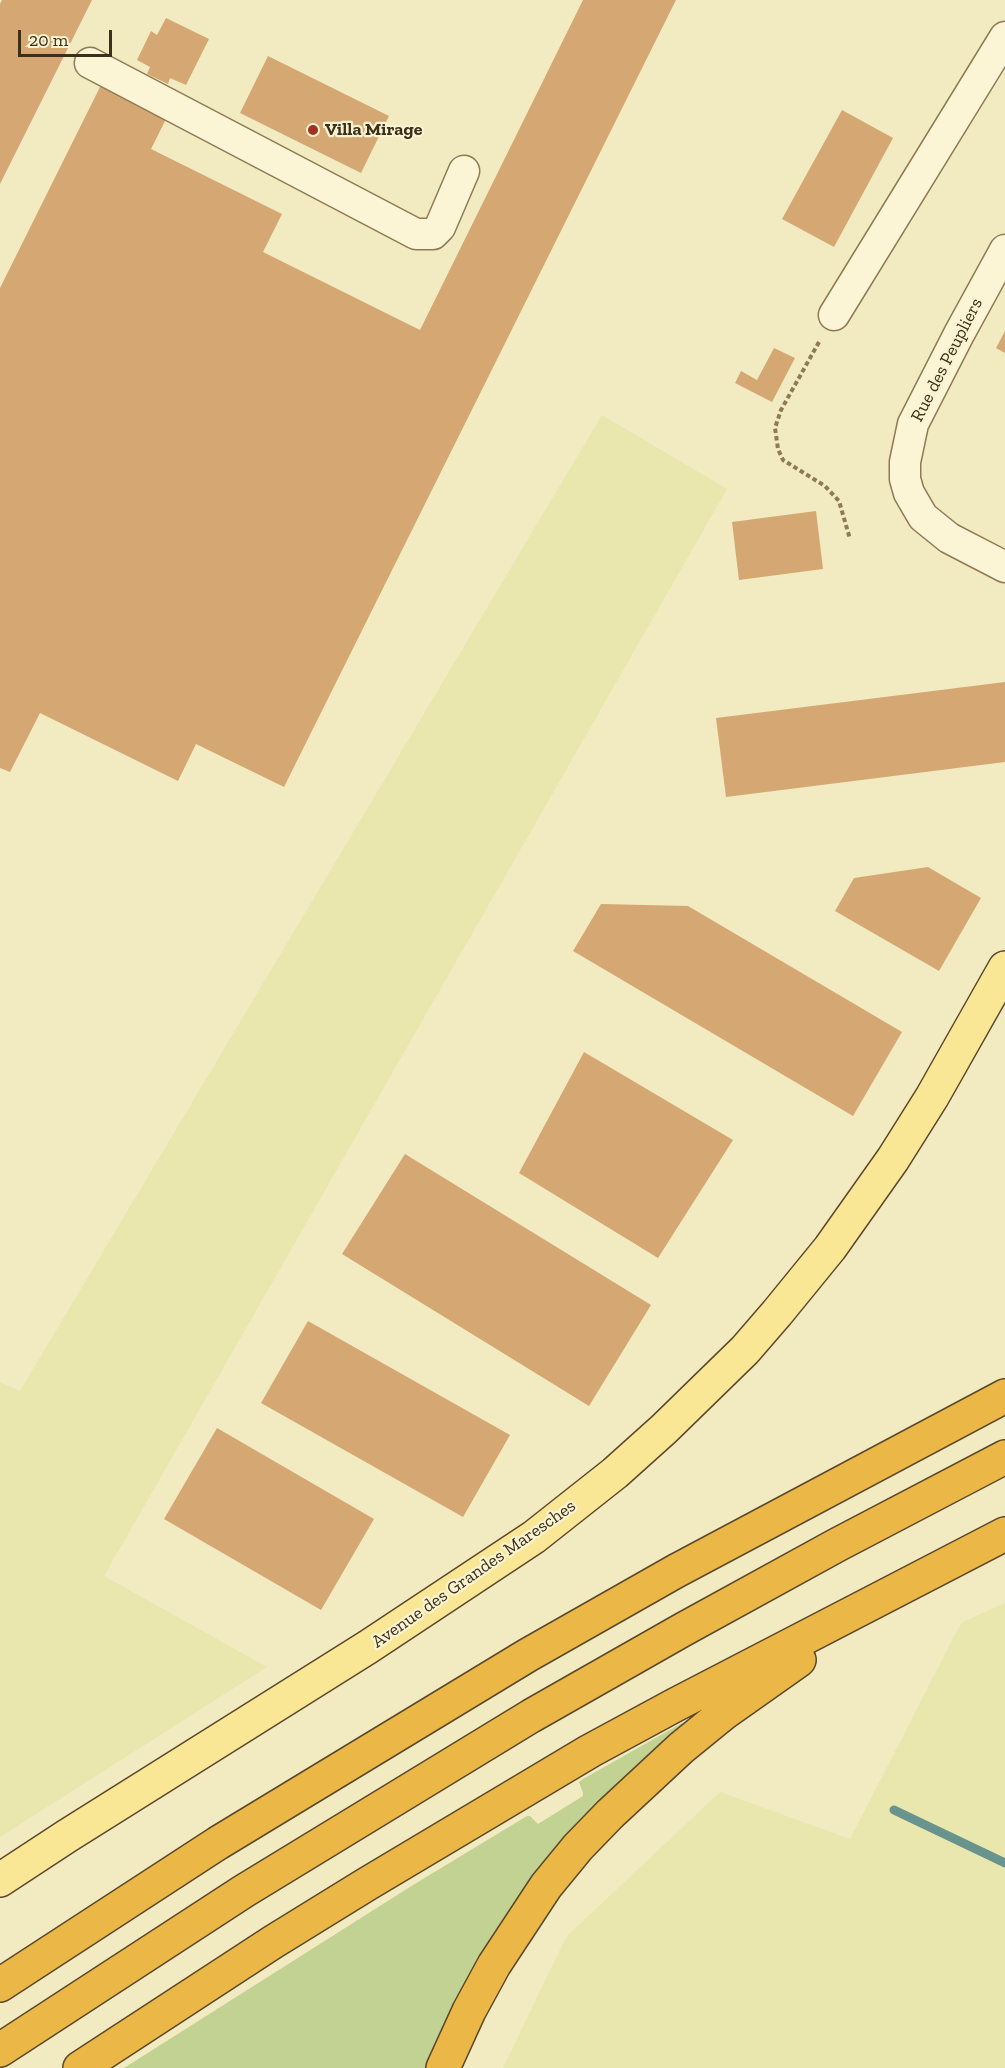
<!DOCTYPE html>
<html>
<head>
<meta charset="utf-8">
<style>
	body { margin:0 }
	#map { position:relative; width:1005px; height:2068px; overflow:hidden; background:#f2eac1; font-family:"Zilla Slab",serif }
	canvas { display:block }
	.scale { position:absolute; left:18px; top:30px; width:94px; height:27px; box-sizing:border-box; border:3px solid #3c301c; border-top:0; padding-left:8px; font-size:18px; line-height:21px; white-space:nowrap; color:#3c301c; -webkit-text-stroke:4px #f9f3d1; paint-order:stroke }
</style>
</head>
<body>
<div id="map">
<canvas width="1005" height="2068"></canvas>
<div class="scale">20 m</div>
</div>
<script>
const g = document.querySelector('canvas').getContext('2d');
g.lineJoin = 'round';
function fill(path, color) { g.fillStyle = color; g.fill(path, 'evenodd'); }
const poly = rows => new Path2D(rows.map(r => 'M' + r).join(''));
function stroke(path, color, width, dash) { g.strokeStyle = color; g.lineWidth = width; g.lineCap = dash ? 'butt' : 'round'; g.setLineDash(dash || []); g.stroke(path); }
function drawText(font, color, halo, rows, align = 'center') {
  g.font = font + ' "Zilla Slab",serif'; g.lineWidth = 4.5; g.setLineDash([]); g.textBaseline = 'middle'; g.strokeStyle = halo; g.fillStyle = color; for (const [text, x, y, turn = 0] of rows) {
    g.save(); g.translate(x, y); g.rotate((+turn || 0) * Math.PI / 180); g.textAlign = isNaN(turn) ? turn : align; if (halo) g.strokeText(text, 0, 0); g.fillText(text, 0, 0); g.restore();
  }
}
fill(poly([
	[602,415,727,489,104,1576,267,1667,0,1837,0,1382,20,1391],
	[1005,1603,1005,2068,503,2068,566,1937,720,1792,850,1839,961,1623]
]), '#e9e7ad');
fill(poly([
	[682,1723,684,1726,525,1890,499,1927,474,1971,434,2046,426,2068,124,2068,413,1885,527,1816,530,1816,538,1824,583,1796,583,1793,579,1782,583,1779]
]), '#c2d293');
stroke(poly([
	[894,1810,1005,1863]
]), '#69948e', 9);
fill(poly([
	[2,0,92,0,0,184,0,4],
	[583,0,676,0,284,787,196,744,178,781,40,713,10,772,0,768,0,288,101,85,167,117,151,149,282,214,263,252,420,330],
	[166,18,209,39,186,85,170,78,168,84,147,74,150,67,137,60,151,31,157,35],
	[268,56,389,116,361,173,240,113],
	[842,110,893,138,834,247,782,219],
	[1005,331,1005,353,996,348],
	[774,348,795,358,772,402,735,383,741,371,757,380],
	[816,511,823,569,739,580,732,522],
	[1005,682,1005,762,726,797,716,718],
	[928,867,981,898,939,971,835,911,854,878],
	[601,904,688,906,902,1032,853,1116,573,951],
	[584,1052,733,1140,658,1258,519,1173],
	[405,1154,651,1305,589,1406,342,1254],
	[308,1321,510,1435,463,1517,261,1403],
	[217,1428,374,1519,321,1610,164,1519]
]), '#d5a873');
const minor = poly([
	[90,63,416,234,433,234,440,227,464,171],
	[1005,250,959,334,913,424,905,462,905,479,909,493,923,517,949,538,1005,567],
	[834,315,1005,37]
]);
const major = poly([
	[0,1880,67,1836,368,1647,534,1537,615,1473,664,1429,745,1350,777,1313,830,1248,893,1159,932,1097,1005,968]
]);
const highway = poly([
	[0,1985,218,1843,528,1655,676,1571,1005,1396],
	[0,2050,244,1891,531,1716,684,1629,837,1545,1005,1457],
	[80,2068,273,1942,367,1884,590,1751,675,1705,1005,1534],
	[443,2068,469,2011,494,1965,546,1886,578,1847,610,1814,681,1748,724,1713,799,1660]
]);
stroke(minor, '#8e7b56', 33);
stroke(major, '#5b482b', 36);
stroke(highway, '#5b482b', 36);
stroke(poly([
	[819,342,781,410,775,428,778,449,783,460,825,486,839,501,850,539]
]), '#8e7b56', 4, [4.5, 3]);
stroke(minor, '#fcf5d5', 30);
stroke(major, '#f9e795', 33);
stroke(highway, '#ebb848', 33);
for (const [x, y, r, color] of [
	[313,130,6,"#a33020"]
]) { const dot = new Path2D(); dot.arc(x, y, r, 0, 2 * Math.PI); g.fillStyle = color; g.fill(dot); stroke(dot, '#f9f3d1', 2); }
drawText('bold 18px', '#3c301c', '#f9f3d1', [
	["Villa Mirage",325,130]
], 'left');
drawText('18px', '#3c301c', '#f9f3d1', [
	["Rue des Peupliers",947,360,-63],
	["Avenue des Grandes Maresches",474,1574,-35]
]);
</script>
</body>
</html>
